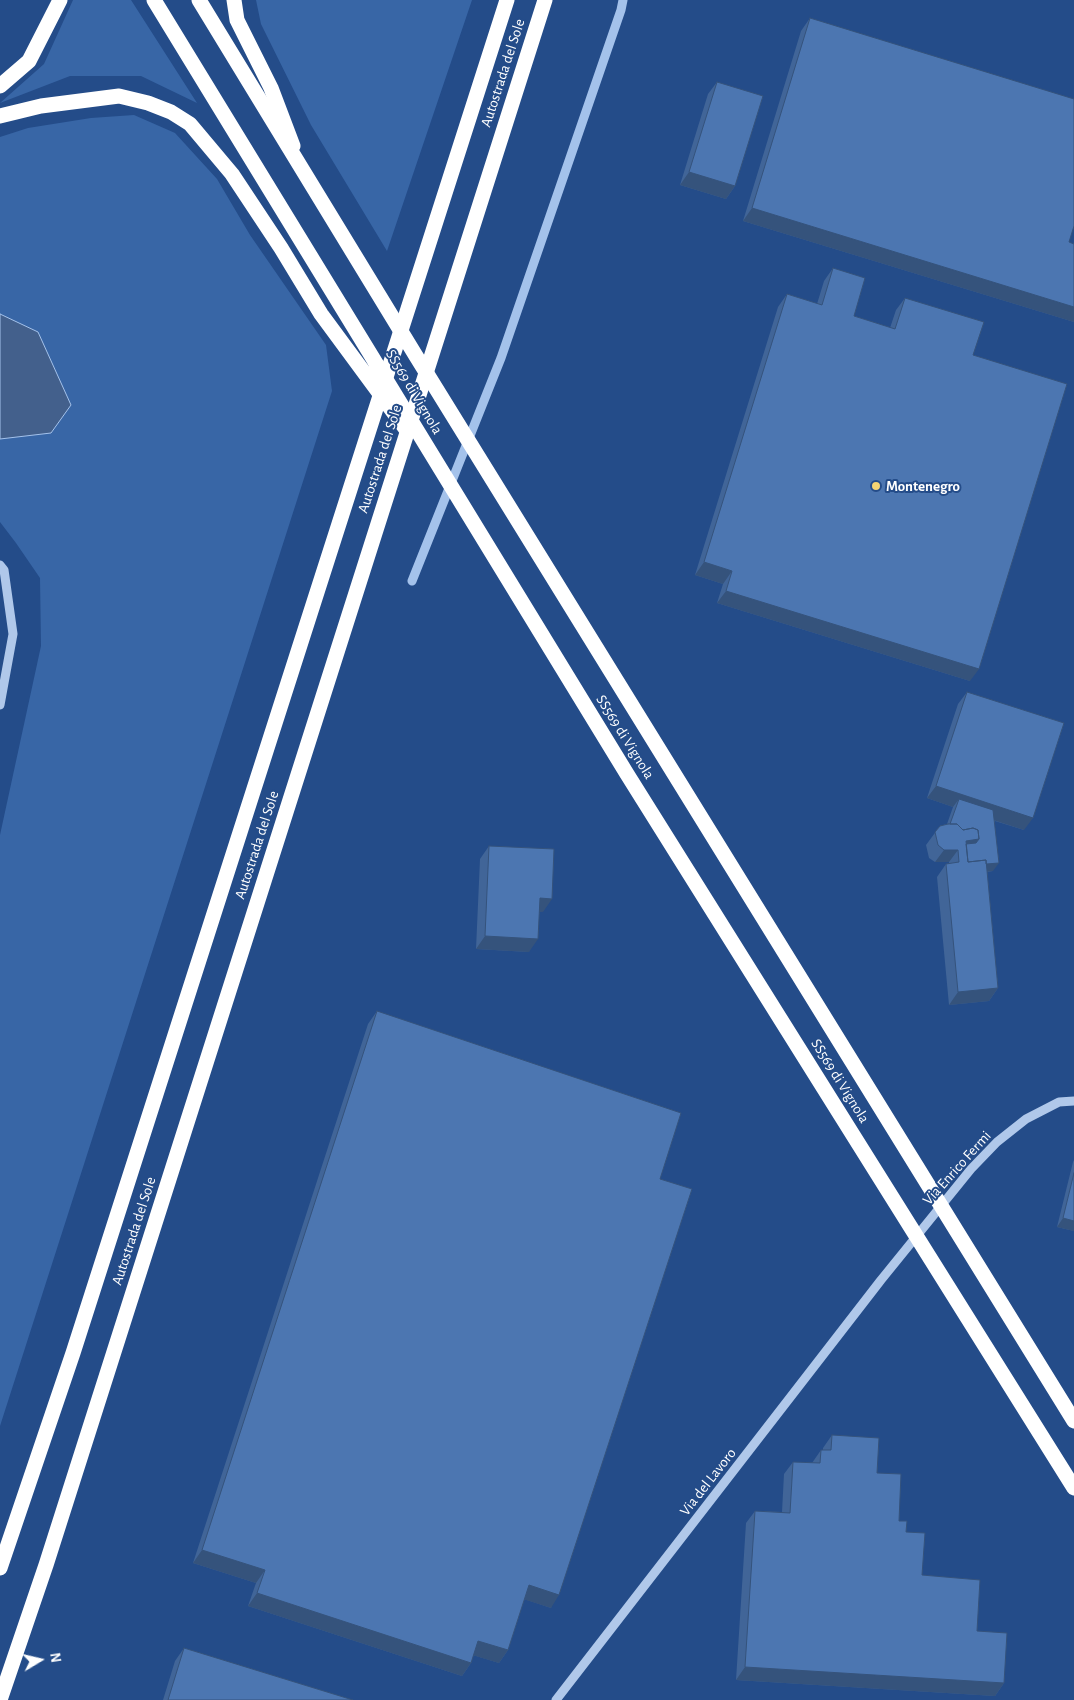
<!DOCTYPE html>
<html>
<head>
<meta charset="utf-8">
<style>
	body { margin:0 }
	#map { position:relative; width:1074px; height:1700px; overflow:hidden; background:#244c89; font-family:"Alegreya Sans",sans-serif }
	canvas { display:block }
	.north { position:absolute; left:15px; top:1635px; width:50px; height:50px; -webkit-text-stroke:4px #244c89; paint-order:stroke; rotate:81deg; font-size:14px; font-weight:700; line-height:20px; text-align:center; color:#fff }
	.north::after { content:''; display:block; margin:auto; width:18px; height:22px; background:#fff; clip-path:polygon(50% 0,100% 100%,50% 72%,0 100%) }
</style>
</head>
<body>
<div id="map">
<canvas width="1074" height="1700"></canvas>
<div class="north">N</div>
</div>
<script>
const g = document.querySelector('canvas').getContext('2d');
g.lineJoin = 'round';
function fill(path, color) { g.fillStyle = color; g.fill(path, 'evenodd'); }
const poly = rows => new Path2D(rows.map(r => 'M' + r).join(''));
function stroke(path, color, width, dash) { g.strokeStyle = color; g.lineWidth = width; g.lineCap = dash ? 'butt' : 'round'; g.setLineDash(dash || []); g.stroke(path); }
function drawText(font, color, halo, rows, align = 'center') {
  g.font = font + ' "Alegreya Sans",sans-serif'; g.lineWidth = 4; g.setLineDash([]); g.textBaseline = 'middle'; g.strokeStyle = halo; g.fillStyle = color; for (const [text, x, y, turn = 0] of rows) {
    g.save(); g.translate(x, y); g.rotate((+turn || 0) * Math.PI / 180); g.textAlign = isNaN(turn) ? turn : align; if (halo) g.strokeText(text, 0, 0); g.fillText(text, 0, 0); g.restore();
  }
}
fill(poly([
	[73,0,131,0,197,103,141,76,70,76,0,103,44,64],
	[256,0,472,0,387,251,311,125,261,24],
	[134,115,175,133,217,179,250,235,326,345,332,391,0,1426,0,835,41,646,40,578,16,543,0,522,0,137,28,128,91,118]
]), '#3866a6');
const water = poly([
	[0,314,38,332,71,405,51,433,0,439,0,314]
]);
fill(water, '#43608c');
stroke(water, '#a4c2eb', 1);
stroke(poly([
	[412,581,501,358,621,10,623,0]
]), '#a4c2eb', 9);
stroke(poly([
	[0,565,4,570,13,634,0,705],
	[556,1700,881,1280,971,1169,997,1142,1026,1119,1059,1102,1074,1101]
]), '#b0c8ea', 9);
stroke(poly([
	[234,0,237,20,271,88,293,146],
	[0,86,29,61,60,0],
	[0,1568,73,1353,507,0],
	[0,1700,46,1565,545,0]
]), '#fff', 15);
stroke(poly([
	[154,0,627,774,1074,1488],
	[199,0,416,356,1074,1421],
	[0,116,41,106,119,96,148,103,171,112,190,124,232,174,281,248,321,314,408,432]
]), '#fff', 15);
fill(poly([
	[810,18,1069,242,1074,244,1074,322,743,221,801,31],
	[717,82,735,186,726,199,680,185,708,94],
	[833,268,854,316,890,328,896,310,905,298,973,355,970,681,717,603,723,584,695,575,778,307,787,294,817,304,824,281],
	[967,692,1024,830,995,821,993,871,987,872,998,988,989,1001,949,1005,937,877,946,864,949,864,949,862,935,862,929,858,926,845,940,826,947,824,953,807,927,798,958,704],
	[489,846,543,912,539,911,529,952,476,949,480,859],
	[377,1011,660,1179,551,1608,524,1599,508,1650,499,1663,473,1655,471,1663,462,1676,248,1606,256,1583,193,1563,368,1024],
	[1074,1160,1074,1231,1057,1227,1073,1162],
	[832,1435,877,1473,899,1521,906,1532,922,1575,977,1631,1004,1683,995,1696,736,1680,746,1523,755,1511,782,1512,784,1474,793,1462,812,1463,821,1450,823,1450,823,1448],
	[184,1648,353,1700,163,1700,175,1661]
]), '#416598');
fill(poly([
	[689,172,735,186,726,199,680,185],
	[752,208,1074,307,1074,322,743,221],
	[704,562,732,571,723,584,695,575],
	[726,591,979,669,970,681,717,603],
	[936,786,1033,818,1024,830,956,808,959,799,953,807,927,798],
	[960,834,979,839,970,852],
	[944,850,958,850,949,862,935,862],
	[999,863,993,871,959,875,965,866],
	[540,898,552,899,543,912,531,911],
	[485,936,538,939,529,952,476,949],
	[998,988,989,1001,949,1005,958,992],
	[1063,1218,1074,1221,1074,1231,1057,1227],
	[202,1550,265,1570,256,1583,193,1563],
	[529,1585,559,1595,551,1608,520,1598],
	[257,1593,471,1663,462,1676,248,1606],
	[478,1641,508,1650,499,1663,469,1654],
	[745,1667,1004,1683,995,1696,736,1680]
]), '#35537c');
const building = poly([
	[810,18,1074,99,1074,226,1069,242,1074,244,1074,307,752,208,810,18],
	[717,82,763,96,735,186,689,172,717,82],
	[833,268,865,278,854,316,895,329,905,298,984,322,973,355,1067,384,979,669,726,591,732,571,704,562,787,294,822,305,833,268],
	[967,692,1064,723,1033,818,936,786,967,692],
	[959,799,993,810,999,863,986,864,986,860,968,862,966,844,976,843,979,839,978,830,973,828,963,830,957,824,950,824,959,799],
	[948,824,957,824,963,830,973,828,978,830,979,839,966,841,968,862,986,860,998,988,958,992,946,864,959,862,958,850,944,850,938,845,935,832,940,826,948,824],
	[489,846,554,849,552,899,540,898,538,939,485,936,489,846],
	[377,1011,681,1113,660,1179,692,1189,559,1595,529,1585,508,1650,478,1641,471,1663,257,1593,265,1570,202,1550,377,1011],
	[1074,1173,1074,1221,1063,1218,1074,1173],
	[832,1435,879,1438,877,1473,901,1474,899,1521,907,1521,906,1532,925,1533,922,1575,980,1580,977,1631,1007,1633,1004,1683,745,1667,755,1511,790,1513,793,1462,820,1463,821,1450,831,1450,832,1435],
	[184,1648,353,1700,168,1700,184,1648]
]);
fill(building, '#4c76b1');
stroke(building, '#35537c', 1);
for (const [x, y, r, color] of [
	[876,486,5,"#f5d473"]
]) { const dot = new Path2D(); dot.arc(x, y, r, 0, 2 * Math.PI); g.fillStyle = color; g.fill(dot); stroke(dot, '#244c89', 2); }
drawText('15px', '#fff', '#244c89', [
	["Autostrada del Sole",503,73,-72],
	["SS569 di Vignola",414,392,59],
	["Autostrada del Sole",380,459,-72],
	["SS569 di Vignola",625,737,58],
	["Autostrada del Sole",257,845,-72],
	["SS569 di Vignola",840,1081,58],
	["Via Enrico Fermi",957,1168,-48],
	["Autostrada del Sole",134,1231,-72],
	["Via del Lavoro",708,1482,-52]
]);
drawText('bold 15px', '#fff', '#244c89', [
	["Montenegro",886,486]
], 'left');
</script>
</body>
</html>
